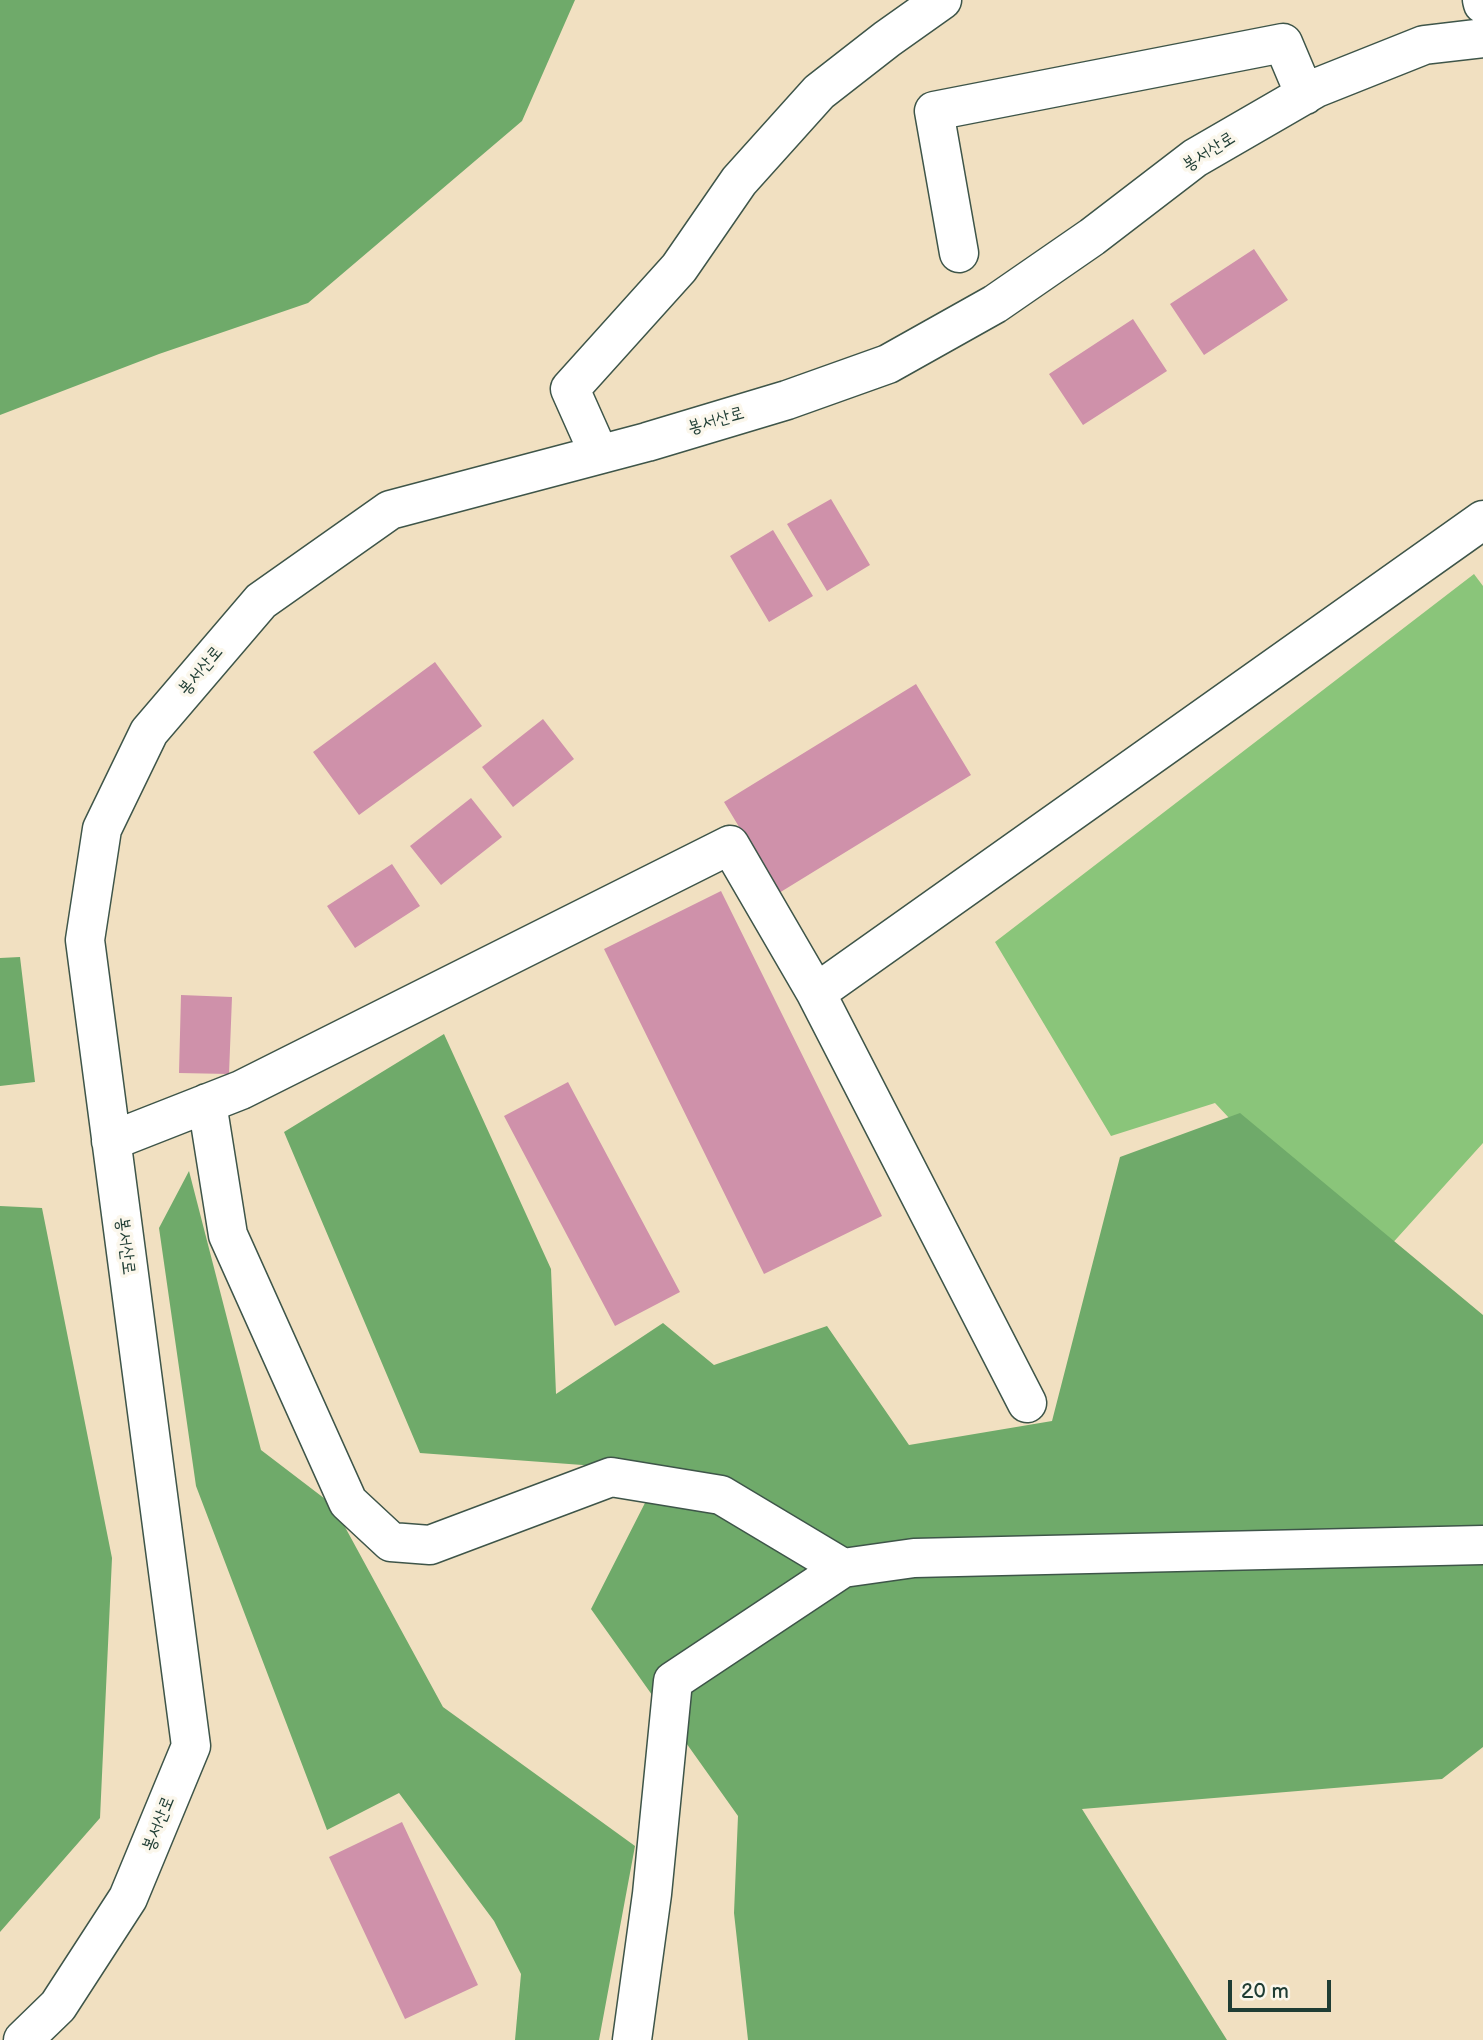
<!DOCTYPE html>
<html>
<head>
<meta charset="utf-8">
<style>
	body { margin:0 }
	#map { position:relative; width:1483px; height:2040px; overflow:hidden; background:#f1e0c1; font-family:"Balsamiq Sans",sans-serif }
	canvas { display:block }
	.scale { position:absolute; left:1228px; top:1980px; width:103px; height:32px; box-sizing:border-box; border:4px solid #1f3d34; border-top:0; padding-left:9px; font-size:21px; line-height:24px; white-space:nowrap; color:#1f3d34; -webkit-text-stroke:5px #fbf7ec; paint-order:stroke }
</style>
</head>
<body>
<div id="map">
<canvas width="1483" height="2040"></canvas>
<div class="scale">20 m</div>
</div>
<script>
const g = document.querySelector('canvas').getContext('2d');
g.lineJoin = 'round';
function fill(path, color) { g.fillStyle = color; g.fill(path, 'evenodd'); }
const poly = rows => new Path2D(rows.map(r => 'M' + r).join(''));
function stroke(path, color, width, dash) { g.strokeStyle = color; g.lineWidth = width; g.lineCap = dash ? 'butt' : 'round'; g.setLineDash(dash || []); g.stroke(path); }
function drawText(font, color, halo, rows, align = 'center') {
  g.font = font + ' "Balsamiq Sans","Poor Story",sans-serif'; g.lineWidth = 7; g.setLineDash([]); g.textBaseline = 'middle'; g.strokeStyle = halo; g.fillStyle = color; for (const [text, x, y, turn = 0] of rows) {
    g.save(); g.translate(x, y); g.rotate((+turn || 0) * Math.PI / 180); g.textAlign = isNaN(turn) ? turn : align; if (halo) g.strokeText(text, 0, 0); g.fillText(text, 0, 0); g.restore();
  }
}
fill(poly([
	[1474,574,1483,586,1483,1143,1370,1268,1215,1103,1111,1136,995,942]
]), '#8ac57a');
fill(poly([
	[0,0,575,0,522,121,308,303,159,354,0,415],
	[20,957,35,1082,0,1086,0,958],
	[444,1034,551,1269,556,1394,663,1323,714,1365,827,1326,909,1445,1052,1421,1120,1157,1240,1113,1483,1315,1483,1747,1442,1779,1082,1809,1227,2040,748,2040,734,1913,738,1816,591,1609,647,1499,596,1466,420,1453,284,1132],
	[189,1171,261,1450,333,1505,443,1707,635,1846,599,2040,515,2040,521,1974,494,1921,399,1793,327,1830,196,1486,159,1228],
	[0,1206,42,1208,112,1558,100,1818,0,1932]
]), '#6faa6a');
fill(poly([
	[1254,249,1288,300,1204,355,1170,304],
	[1133,319,1167,371,1083,425,1049,374],
	[831,499,870,565,827,591,787,524],
	[773,530,813,596,769,622,730,556],
	[435,662,482,726,359,815,313,752],
	[916,684,971,775,779,893,724,802],
	[543,719,574,759,513,807,482,767],
	[471,798,502,837,441,885,410,846],
	[392,864,420,906,355,948,327,906],
	[721,891,882,1216,764,1274,604,949],
	[181,995,232,997,229,1074,179,1073],
	[568,1082,680,1292,615,1326,504,1116],
	[402,1822,478,1985,405,2019,329,1857]
]), '#cf91aa');
const minor = poly([
	[1482,0,1483,4],
	[959,253,934,111,1283,43,1305,95],
	[599,454,570,389,679,268,739,181,819,92,887,39,942,0],
	[207,1103,228,1235,348,1502,391,1542,430,1545,611,1477,721,1495,843,1568],
	[111,1141,241,1090,730,845,816,993],
	[1027,1403,816,993,1483,520],
	[23,2040,58,2006,128,1898,191,1746,85,940,102,829,149,732,261,601,390,510,647,442,787,400,888,364,995,304,1092,237,1195,158,1316,88,1424,45,1483,38],
	[632,2040,652,1894,673,1681,843,1568,914,1558,1483,1545]
]);
stroke(minor, '#3e5549', 41);
stroke(minor, '#fff', 38);
drawText('18px', '#1f3d34', '#fbf7ec', [
	["봉서산로",1209,152,-32],
	["봉서산로",716,421,-16],
	["봉서산로",201,671,-50],
	["봉서산로",125,1246,83],
	["봉서산로",159,1824,-68]
]);
</script>
</body>
</html>
